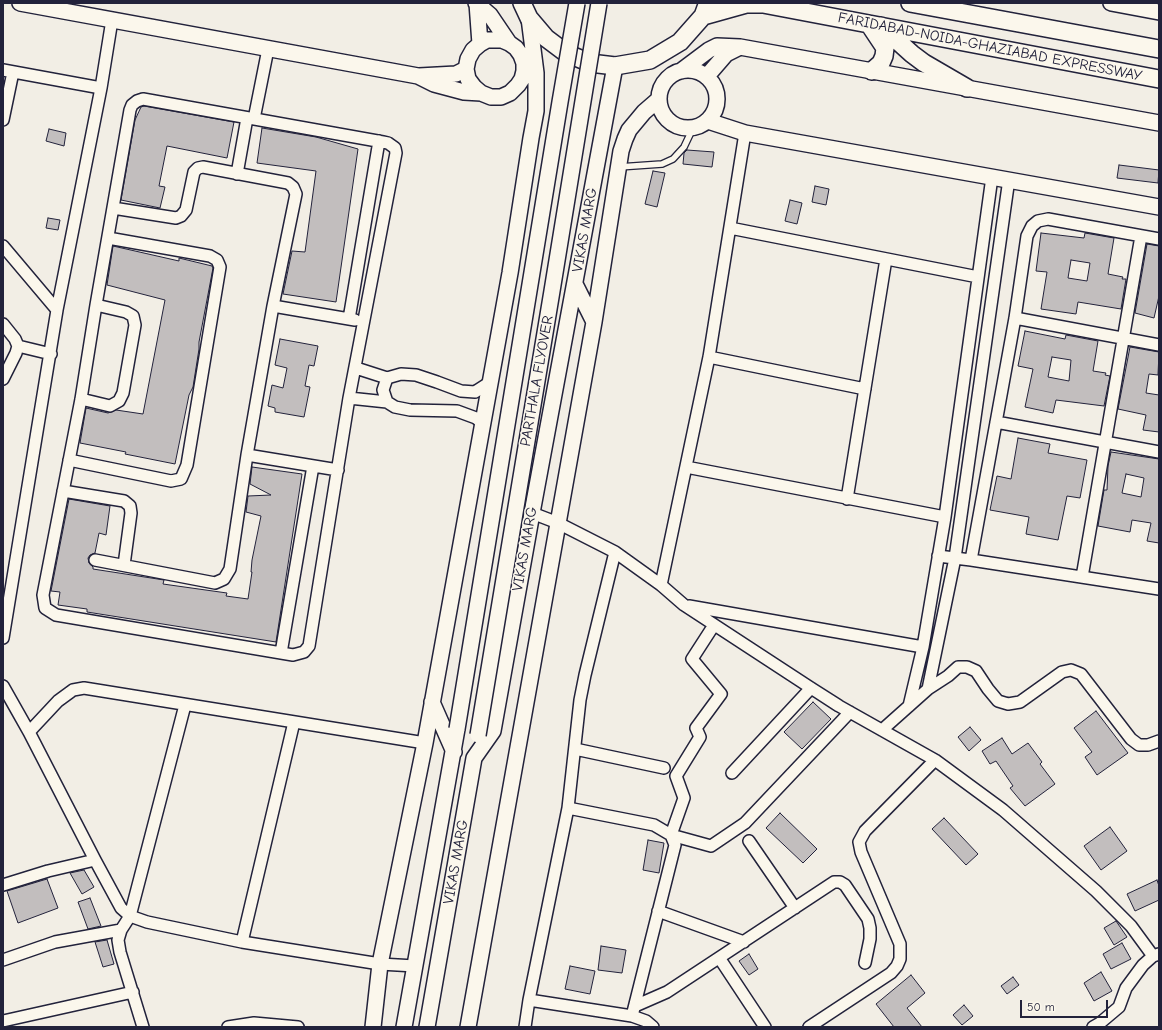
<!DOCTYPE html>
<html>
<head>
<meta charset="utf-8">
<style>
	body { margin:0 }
	#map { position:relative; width:1162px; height:1030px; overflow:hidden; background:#f2eee5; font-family:"Comic Neue",sans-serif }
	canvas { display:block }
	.frame { position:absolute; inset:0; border:4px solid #22223b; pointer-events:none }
	.scale { position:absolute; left:1020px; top:1000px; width:88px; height:18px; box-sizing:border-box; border:2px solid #22223b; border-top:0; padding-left:5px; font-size:12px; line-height:14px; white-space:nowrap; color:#22223b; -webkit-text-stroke:3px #fbf7ec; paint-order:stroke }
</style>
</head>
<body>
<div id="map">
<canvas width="1162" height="1030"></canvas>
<div class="frame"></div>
<div class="scale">50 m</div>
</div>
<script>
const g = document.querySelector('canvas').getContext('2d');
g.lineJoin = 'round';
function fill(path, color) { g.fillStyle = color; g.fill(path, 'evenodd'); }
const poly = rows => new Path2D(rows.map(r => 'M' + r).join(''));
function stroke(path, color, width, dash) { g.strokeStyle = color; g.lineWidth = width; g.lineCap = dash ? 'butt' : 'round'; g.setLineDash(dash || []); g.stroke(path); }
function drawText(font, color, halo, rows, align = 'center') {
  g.font = font + ' "Comic Neue",sans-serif'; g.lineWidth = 3; g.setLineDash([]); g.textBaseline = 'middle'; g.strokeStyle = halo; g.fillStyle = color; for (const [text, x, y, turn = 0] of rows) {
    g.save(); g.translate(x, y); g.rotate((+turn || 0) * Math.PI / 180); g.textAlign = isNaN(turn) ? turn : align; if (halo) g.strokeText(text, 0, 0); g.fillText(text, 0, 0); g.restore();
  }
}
const building = poly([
	[144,106,234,122,227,158,167,146,159,186,165,187,160,208,121,200,135,120,141,107,144,106],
	[262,128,316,137,358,149,336,302,283,294,292,251,305,252,316,171,257,163,262,128],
	[49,129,66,133,64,146,46,141,49,129],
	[687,150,714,152,712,167,683,164,684,153,687,150],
	[1119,165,1159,170,1158,183,1117,178,1119,165],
	[653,171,665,173,657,207,645,204,653,171],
	[815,186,829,189,826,205,812,202,815,186],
	[790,200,802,203,797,224,785,221,790,200],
	[48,218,60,220,58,230,46,228,48,218],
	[1041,233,1084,238,1085,233,1114,238,1108,274,1123,277,1122,279,1126,279,1121,309,1078,302,1076,314,1041,309,1047,272,1036,271,1041,233],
	[1071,260,1090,263,1087,281,1068,278,1071,260],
	[1147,244,1159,246,1159,296,1154,318,1135,313,1147,244],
	[113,246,179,261,179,258,212,266,213,268,199,342,199,349,193,387,189,395,175,464,125,454,126,452,80,443,86,408,108,413,116,410,143,414,165,300,107,285,113,246],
	[1025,331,1065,339,1066,335,1098,341,1093,371,1106,373,1105,375,1110,376,1104,406,1056,400,1053,413,1025,407,1033,369,1018,366,1025,331],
	[1052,357,1071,360,1069,381,1048,377,1052,357],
	[280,339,318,346,314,366,309,365,305,386,310,387,304,417,275,412,275,408,268,406,272,385,283,388,287,368,275,365,280,339],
	[1130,347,1159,352,1158,375,1149,374,1146,393,1159,395,1159,432,1143,430,1146,415,1118,409,1130,347],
	[1018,438,1050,444,1048,453,1087,460,1080,498,1067,496,1058,540,1026,534,1029,517,990,510,997,476,1011,479,1018,438],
	[1111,452,1159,459,1159,543,1147,541,1151,523,1132,520,1130,532,1098,526,1104,490,1107,490,1108,466,1111,452],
	[1126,474,1144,478,1141,497,1122,493,1126,474],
	[252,467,302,474,276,642,87,612,87,609,58,605,60,592,51,591,69,499,110,506,106,535,99,533,95,553,90,555,88,558,89,563,93,567,93,569,164,580,163,584,227,593,226,596,248,599,252,572,251,572,252,560,261,516,246,512,248,496,271,495,250,484,252,467],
	[813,702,831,719,802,749,784,732,813,702],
	[1096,711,1128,753,1097,775,1085,757,1092,752,1074,728,1096,711],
	[970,727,981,740,969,751,958,737,970,727],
	[1002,738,1012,754,1028,743,1042,762,1040,764,1055,784,1025,806,1010,788,1013,786,996,761,990,764,982,751,1002,738],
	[780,813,817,849,803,863,766,828,780,813],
	[944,818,978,854,966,865,932,829,944,818],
	[1110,827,1127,851,1101,870,1084,846,1110,827],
	[648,840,664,843,659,873,643,870,648,840],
	[84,870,94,887,82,894,70,873,84,870],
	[47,879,58,908,18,923,7,891,47,879],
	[1157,880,1159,886,1159,900,1135,911,1127,894,1157,880],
	[90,898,101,926,88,929,78,902,90,898],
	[1116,921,1127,937,1114,945,1104,928,1116,921],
	[107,940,114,964,103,967,95,942,107,940],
	[1122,943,1131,959,1111,969,1103,954,1122,943],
	[601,946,626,950,622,973,598,970,601,946],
	[749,954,758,969,749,975,739,961,749,954],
	[570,966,595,971,590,994,565,989,570,966],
	[1101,972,1112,991,1094,1001,1084,983,1101,972],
	[911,975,925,993,907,1008,922,1027,894,1027,876,1004,911,975],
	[1013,977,1019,985,1007,994,1001,986,1013,977],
	[964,1005,973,1016,962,1025,953,1015,964,1005]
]);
fill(building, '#c2bebe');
stroke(building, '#22223b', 1);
const lane = poly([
	[619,167,662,164,673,159,684,147,693,128]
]);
const street = poly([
	[3,70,101,88],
	[143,99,383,142,388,143,395,148,396,153,349,398,309,646,304,652,293,655,56,615,45,608,43,595,81,399,96,305,130,110,132,105,137,101,143,99],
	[254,119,268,49],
	[3,120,13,72],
	[237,174,247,118],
	[113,208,176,218,181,216,186,210,194,172,198,168,203,167,288,183,293,187,296,194,273,306,247,455],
	[730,228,978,277],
	[3,246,57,310],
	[273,306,355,320],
	[1015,318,1159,345],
	[349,319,379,141],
	[3,324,15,339,18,346,16,353,3,379],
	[18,346,51,354],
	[709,357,865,389],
	[356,368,387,378],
	[349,398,387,402],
	[81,399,110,406,119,401,123,393,135,325,133,316,126,312,96,305],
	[996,422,1159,452],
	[482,423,476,418,457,411,410,410,395,407,387,402,383,390,387,378,401,374,416,375,437,382,461,391,475,392,489,383],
	[69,460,171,481,181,479,187,465,220,267,217,260,210,256,108,238],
	[686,467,945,517],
	[63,491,124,501,130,506,131,513,124,565],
	[847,499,886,259],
	[532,513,558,523,615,552,661,585,684,605,811,688,839,706,935,760,1003,810,1096,891,1131,926,1153,956,1159,954],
	[938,556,971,560,1159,589],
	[95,560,215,583,224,579,230,569,247,455,338,470],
	[971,560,1015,318,1027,236,1032,226,1038,221,1048,219,1159,239],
	[1082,577,1141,236],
	[661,585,709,357,745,133],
	[689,606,923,647],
	[714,625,692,659,721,694,696,728,700,737,676,776,684,798,671,835,711,846,745,823,850,712],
	[3,638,57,310,101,88,112,20],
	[281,653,313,466],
	[3,686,29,732,95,860,121,908,130,916,147,922,242,942,380,964,415,966],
	[928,689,955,558,1009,179],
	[909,706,923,647,945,517,992,177],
	[882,730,928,689,948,676,958,667,967,667,976,671,988,689,998,701,1008,704,1020,702,1062,672,1071,670,1081,674,1131,739,1139,745,1148,745,1159,741],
	[29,732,58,701,73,690,84,688,425,743],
	[575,749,664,768],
	[732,773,811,688],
	[568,808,654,825,671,835,675,845,632,1016],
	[749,841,795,908],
	[3,885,48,871,95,860],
	[658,911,744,942],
	[242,942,294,722],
	[720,959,765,1027],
	[3,960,55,942,121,930],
	[529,1000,632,1016,646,1021,653,1027],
	[635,1006,667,992,834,882,840,882,845,885,868,919,870,928,870,939,865,963],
	[3,1021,133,992],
	[143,1027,120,952,118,940,121,930,130,916,185,705],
	[228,1027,254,1023,298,1027],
	[525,1027,529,1000,568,808,580,700,585,675,615,552],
	[809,1027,891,973,897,966,900,959,900,944,861,852,859,842,865,831,935,760],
	[1093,1027,1100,1023,1119,1007,1126,988,1143,965,1153,956]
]);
const secondary = poly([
	[20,3,418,76,434,84,464,92,481,93,491,97,501,97,510,93,518,85,522,79,524,71,524,63,521,55,516,48,509,43,502,40,487,40,480,44,473,50,468,59,466,69,468,79,474,87,481,93],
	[476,3,490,15,509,43],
	[477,3,480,44],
	[1111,3,1159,12],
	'659 99a29 29 0 1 1 58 0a29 29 0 1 1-58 0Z',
	[681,71,709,50,717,46,740,47,1159,123],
	[419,76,456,74,466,69],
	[707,76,726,54,740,47],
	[708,121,745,133,1159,207],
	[575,284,594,322],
	[432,702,454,752],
	[373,1027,380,964,425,743,510,273,531,138,536,111,536,73,529,18],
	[404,1027,457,729],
	[427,1027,474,758,493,731,532,513,615,66],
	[468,1027,594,322,621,151,625,139,629,130,644,112,659,99]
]);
const primary = poly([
	[522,3,529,18,546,38,566,53,590,63,615,66,650,60,680,42,703,16,707,5],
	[910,3,1159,49],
	[703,16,746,4,763,4,1159,79],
	[869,24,885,48,884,56,881,63,872,71],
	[881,26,912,54,924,63,967,88]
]);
stroke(lane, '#22223b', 8);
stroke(street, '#22223b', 14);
stroke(secondary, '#22223b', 18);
stroke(primary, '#22223b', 20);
stroke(lane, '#fbf7ec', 5.5);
stroke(street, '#fbf7ec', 11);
stroke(secondary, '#fbf7ec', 15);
stroke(primary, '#fbf7ec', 17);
const secondaryBridge = poly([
	[457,729,560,102,577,3],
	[478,735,552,291,599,3]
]);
stroke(secondaryBridge, '#22223b', 18, []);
stroke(secondaryBridge, '#fbf7ec', 15);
drawText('15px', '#22223b', '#fbf7ec', [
	["FARIDABAD-NOIDA-GHAZIABAD EXPRESSWAY",990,47,11],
	["VIKAS MARG",585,230,-80],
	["PARTHALA FLYOVER",537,381,-80],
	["VIKAS MARG",525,549,-80],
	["VIKAS MARG",456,862,-80]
]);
</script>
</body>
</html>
